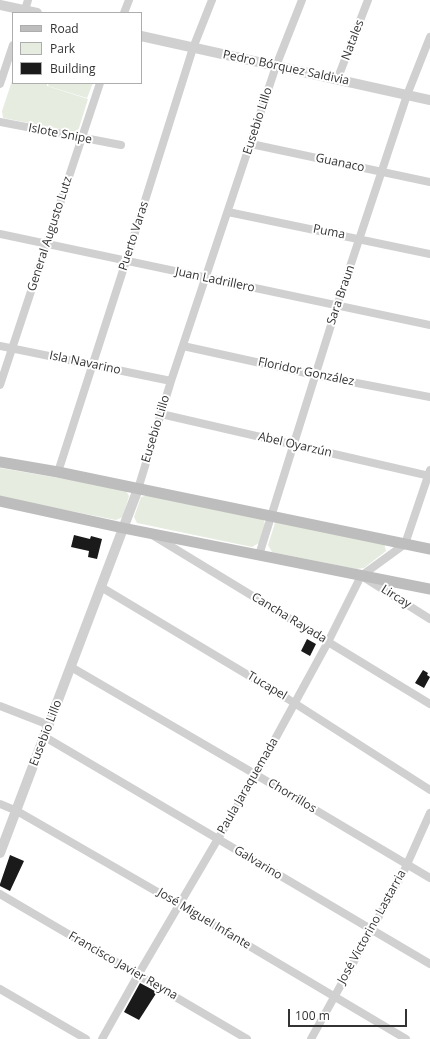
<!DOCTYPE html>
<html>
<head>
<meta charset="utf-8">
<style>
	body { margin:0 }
	#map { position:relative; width:430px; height:1039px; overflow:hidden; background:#fff; font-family:"Open Sans",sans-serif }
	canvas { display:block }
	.legend { position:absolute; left:12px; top:12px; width:130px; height:72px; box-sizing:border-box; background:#fff; border:1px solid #adadad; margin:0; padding:5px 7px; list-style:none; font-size:12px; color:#333 }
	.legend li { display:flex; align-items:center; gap:8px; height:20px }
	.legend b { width:20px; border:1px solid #adadad }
	.scale { position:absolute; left:288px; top:1009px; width:119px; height:18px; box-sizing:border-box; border:2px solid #333; border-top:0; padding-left:5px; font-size:12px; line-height:14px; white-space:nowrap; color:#333; -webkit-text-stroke:3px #fff; paint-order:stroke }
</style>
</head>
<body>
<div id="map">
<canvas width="430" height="1039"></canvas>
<ul class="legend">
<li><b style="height:5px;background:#bdbdbd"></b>Road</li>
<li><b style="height:11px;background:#e6ecdf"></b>Park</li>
<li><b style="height:11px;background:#1a1a1a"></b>Building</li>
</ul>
<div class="scale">100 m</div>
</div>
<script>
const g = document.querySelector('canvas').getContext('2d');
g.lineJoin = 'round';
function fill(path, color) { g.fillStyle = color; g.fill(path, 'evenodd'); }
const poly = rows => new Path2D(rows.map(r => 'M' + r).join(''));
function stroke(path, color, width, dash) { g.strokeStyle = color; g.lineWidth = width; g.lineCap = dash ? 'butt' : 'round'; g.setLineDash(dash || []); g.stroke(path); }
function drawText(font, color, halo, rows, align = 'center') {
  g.font = font + ' "Open Sans",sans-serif'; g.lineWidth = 4; g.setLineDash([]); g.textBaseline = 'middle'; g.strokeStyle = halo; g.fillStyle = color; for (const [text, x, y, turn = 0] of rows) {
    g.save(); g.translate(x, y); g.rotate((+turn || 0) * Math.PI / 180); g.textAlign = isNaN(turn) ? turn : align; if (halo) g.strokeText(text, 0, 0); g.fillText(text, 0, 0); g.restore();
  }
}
fill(poly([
	[13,78,13,83,44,83,47,84,47,86,88,99,79,128,76,132,3,118,2,111],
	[49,83,93,83,87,98,48,86],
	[0,468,125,489,129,496,123,517,116,520,0,497],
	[149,495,263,518,265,524,259,543,252,547,137,523,134,517,141,497],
	[282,520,384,543,386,551,364,568,356,569,272,552,268,545,275,523]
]), '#e6ecdf');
fill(poly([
	[74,535,90,539,91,536,102,539,97,559,88,557,89,551,71,547],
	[307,639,316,644,310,656,301,651],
	[423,670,428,673,427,675,430,677,424,688,415,683],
	[10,855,24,861,10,891,0,886,0,884],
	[140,983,157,992,139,1020,124,1012]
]), '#1a1a1a');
stroke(poly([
	[24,13,28,0],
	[124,13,129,0],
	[337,80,368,0],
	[0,84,13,45],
	[0,122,121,145],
	[251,144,430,182],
	[228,212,430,254],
	[0,234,430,325],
	[0,346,171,381],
	[183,346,315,375,430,397],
	[0,385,100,83],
	[161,414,430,476],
	[58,472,126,261,193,48,212,0],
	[138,489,171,381,276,66,302,0],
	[154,536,430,704],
	[259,555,337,306,407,95,430,37],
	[365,578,430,619],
	[101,587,288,699,430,790],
	[71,667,248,770,430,878],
	[0,706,49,725],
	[45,737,430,964],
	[0,804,17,811,180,905,406,1039],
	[0,894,247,1039],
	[0,989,86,1039],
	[102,1039,138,975,256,774,328,642,361,576,405,544,430,470],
	[311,1039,404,871,430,813]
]), '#d0d0d0', 8);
stroke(poly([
	[0,5,37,13],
	[141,36,430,100],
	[0,853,138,489]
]), '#d0d0d0', 10);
stroke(poly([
	[0,462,58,472,430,549],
	[0,501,123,528,430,589]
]), '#bdbdbd', 11);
drawText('12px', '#333', '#fff', [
	["Natales",353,40,-69],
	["Pedro Bórquez Saldivia",286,68,12],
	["Eusebio Lillo",258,121,-72],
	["Islote Snipe",60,134,11],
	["Guanaco",340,163,12],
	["Puma",329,232,11],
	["General Augusto Lutz",50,234,-72],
	["Puerto Varas",134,236,-72],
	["Juan Ladrillero",215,280,12],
	["Sara Braun",341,295,-71],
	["Isla Navarino",85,363,12],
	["Floridor González",306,372,12],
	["Eusebio Lillo",156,429,-73],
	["Abel Oyarzún",295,445,13],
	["Lircay",396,597,32],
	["Cancha Rayada",289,618,31],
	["Tucapel",267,686,31],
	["Eusebio Lillo",46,733,-69],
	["Paula Jaraquemada",248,786,-60],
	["Chorrillos",292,796,31],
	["Galvarino",258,863,31],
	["José Miguel Infante",204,919,31],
	["José Victorino Lastarria",372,927,-61],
	["Francisco Javier Reyna",123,966,30]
]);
</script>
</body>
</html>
